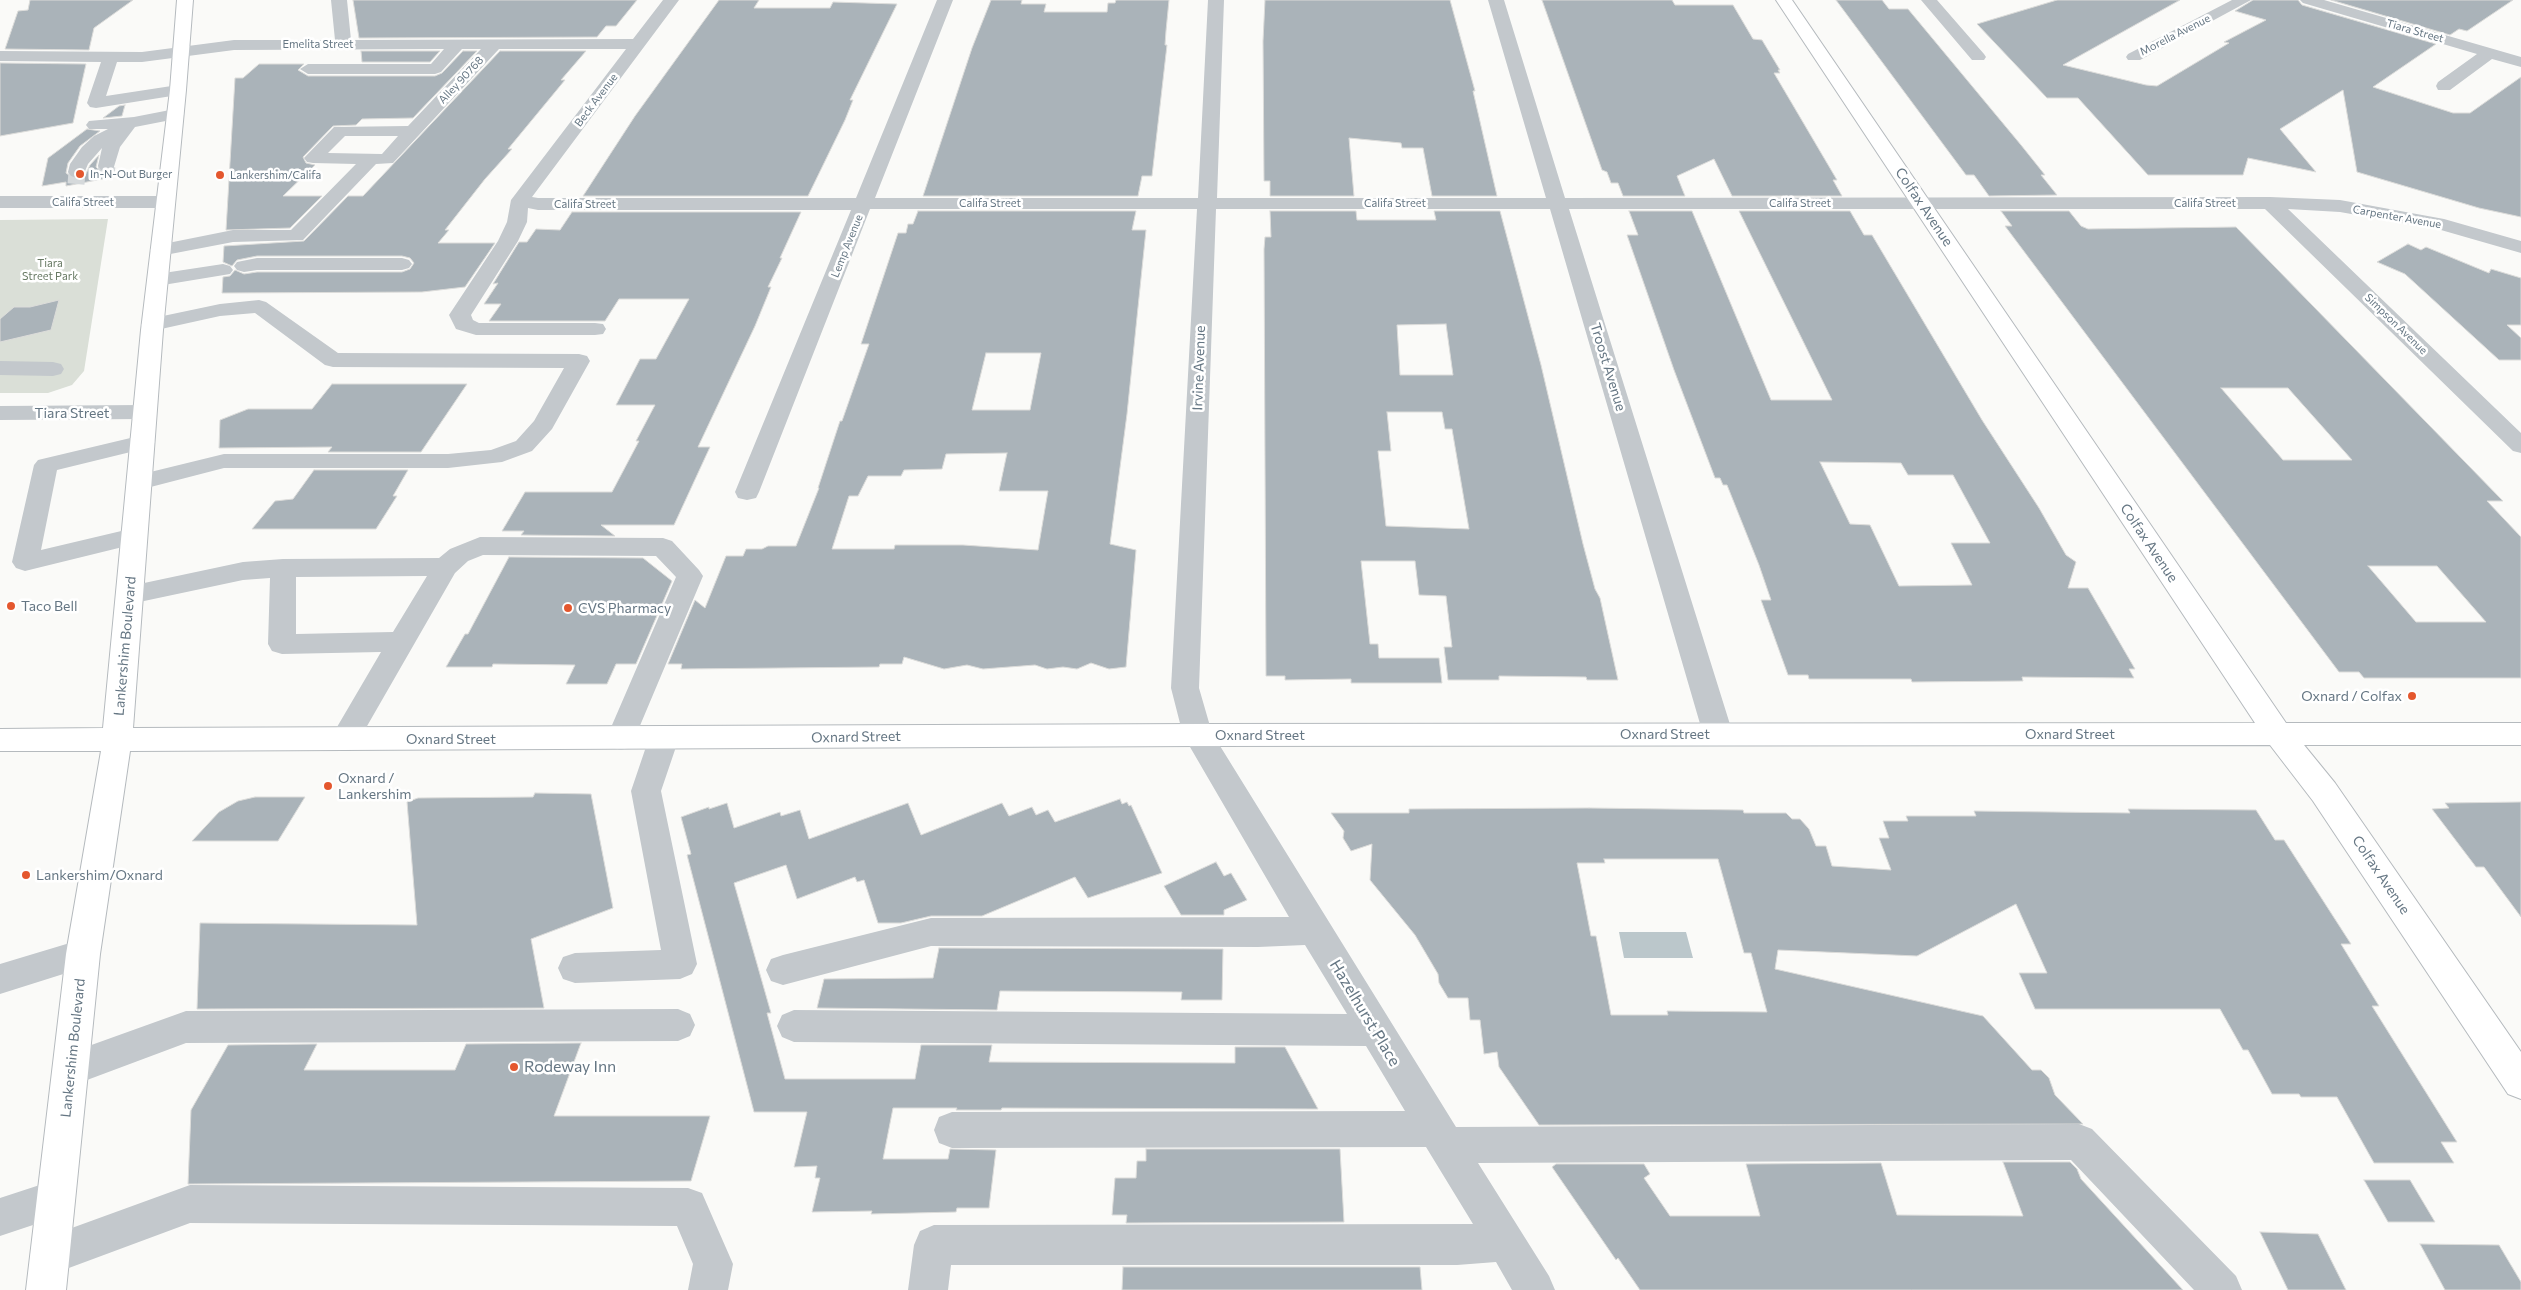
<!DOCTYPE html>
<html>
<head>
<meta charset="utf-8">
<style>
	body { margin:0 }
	canvas { display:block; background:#fafaf8 }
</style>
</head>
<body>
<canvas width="2521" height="1290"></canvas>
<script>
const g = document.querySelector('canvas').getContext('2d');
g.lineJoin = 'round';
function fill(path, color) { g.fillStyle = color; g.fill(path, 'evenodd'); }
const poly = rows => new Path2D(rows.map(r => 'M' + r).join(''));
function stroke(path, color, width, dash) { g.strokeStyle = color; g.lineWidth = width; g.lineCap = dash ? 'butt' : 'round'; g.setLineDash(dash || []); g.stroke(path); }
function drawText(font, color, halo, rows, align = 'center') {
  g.font = font + ' Commissioner,sans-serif'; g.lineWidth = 5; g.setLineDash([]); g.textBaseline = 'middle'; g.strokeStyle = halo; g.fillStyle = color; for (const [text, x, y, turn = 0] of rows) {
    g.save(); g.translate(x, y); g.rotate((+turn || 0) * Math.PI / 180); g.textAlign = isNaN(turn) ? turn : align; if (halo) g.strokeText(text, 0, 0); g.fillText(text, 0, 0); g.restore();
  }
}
fill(poly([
	[108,219,84,371,72,385,48,393,0,393,0,220]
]), '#dadfd7');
fill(poly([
	[1619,932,1686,932,1693,958,1624,958]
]), '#bbc7cb');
const building = poly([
	[30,0,133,0,94,28,89,50,5,49,18,11,28,10,30,0],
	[353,0,637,0,616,26,606,26,597,37,359,38,353,0],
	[719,0,759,0,754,8,830,8,833,2,897,4,850,100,853,100,845,120,808,196,583,196,635,116,719,0],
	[991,0,1022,0,1021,4,1046,4,1044,12,1107,12,1108,3,1115,3,1116,0,1169,0,1166,31,1165,45,1167,45,1152,176,1142,176,1138,196,923,196,972,48,991,0],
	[1265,0,1450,0,1475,91,1473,91,1497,196,1432,196,1423,148,1402,148,1401,143,1349,138,1354,196,1270,196,1270,181,1264,181,1263,41,1265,0],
	[1542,0,1672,0,1675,5,1733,5,1753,39,1762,40,1780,70,1778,70,1780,73,1774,73,1837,180,1833,180,1842,196,1732,196,1714,159,1677,176,1685,196,1623,196,1618,183,1611,183,1607,172,1602,170,1542,0],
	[1836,0,1882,0,1889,9,1908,9,2021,145,2045,175,2041,175,2057,195,1989,196,1974,175,1966,175,1836,0],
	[2057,0,2180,0,2063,65,2146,85,2157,86,2229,43,2224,42,2266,20,2235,11,2253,0,2298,0,2302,5,2436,44,2373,87,2453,113,2470,113,2521,77,2521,217,2479,208,2357,172,2343,90,2280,129,2316,172,2248,158,2243,175,2148,175,2078,98,2047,98,1977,24,2057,0],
	[2331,0,2513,0,2467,31,2459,29,2450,35,2331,0],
	[361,51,440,51,430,62,362,62,361,51],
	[463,51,477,51,413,118,362,119,356,125,333,126,303,157,306,163,315,165,283,196,322,196,290,228,226,230,235,78,243,78,259,64,304,64,298,70,308,76,435,76,442,73,463,51],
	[500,51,586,51,561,80,565,80,508,149,512,149,485,179,445,230,449,230,438,243,495,243,465,287,422,292,222,293,223,277,230,276,235,270,244,274,257,272,402,272,410,269,414,263,410,258,402,256,257,256,237,260,232,266,223,262,224,246,304,241,348,196,363,196,500,51],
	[0,63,86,64,73,123,0,136,0,63],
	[125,105,122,116,103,118,119,106,125,105],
	[87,129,100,131,80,146,68,163,66,173,76,180,84,178,90,165,99,155,96,167,101,172,114,172,113,177,66,186,66,182,42,186,48,158,87,129],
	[918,211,1136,211,1132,230,1146,230,1127,414,1110,544,1136,550,1126,667,1109,669,1091,663,1077,669,1063,667,1047,669,1035,665,983,669,967,665,944,669,904,657,902,664,880,664,879,667,681,669,682,664,668,664,695,600,705,608,726,556,743,556,746,549,762,549,768,546,796,546,819,488,818,488,840,421,842,421,869,344,861,344,898,233,906,233,908,224,913,224,918,211],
	[986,353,1041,353,1030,410,972,410,986,353],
	[1007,453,999,491,1048,491,1038,550,963,545,895,545,894,549,832,549,849,496,858,496,868,476,901,476,904,470,942,469,946,454,1007,453],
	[1270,211,1356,211,1357,220,1436,220,1434,211,1500,211,1541,365,1583,544,1595,589,1600,598,1618,680,1587,680,1586,677,1499,676,1499,680,1448,680,1444,647,1452,647,1446,596,1419,595,1415,561,1361,561,1370,644,1378,644,1379,658,1439,658,1442,683,1351,683,1351,679,1285,680,1285,676,1266,676,1264,249,1265,237,1271,237,1270,211],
	[1446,324,1453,375,1400,375,1397,325,1446,324],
	[1387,412,1442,412,1445,429,1452,429,1469,529,1386,526,1378,451,1391,451,1387,412],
	[1629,211,1692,211,1771,400,1832,400,1739,211,1850,211,1864,235,1872,235,1982,420,2039,508,2066,555,2076,562,2068,588,2088,588,2135,669,2129,669,2134,678,2022,677,2023,681,1912,682,1911,679,1809,679,1808,675,1788,675,1761,600,1771,600,1759,565,1727,485,1723,485,1720,478,1715,478,1674,370,1627,235,1638,235,1629,211],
	[1820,462,1901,463,1908,475,1953,475,1990,543,1951,543,1972,585,1899,586,1870,525,1850,524,1820,462],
	[2001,211,2069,211,2081,226,2088,229,2236,227,2503,501,2487,501,2521,537,2521,678,2364,678,2359,672,2339,672,2005,226,2012,226,2001,211],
	[2221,388,2288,388,2352,460,2283,460,2221,388],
	[2368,566,2437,566,2486,622,2416,622,2368,566],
	[572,212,801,212,780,258,782,258,768,287,771,287,755,326,698,447,710,447,674,525,601,525,615,536,521,535,524,531,502,531,525,492,612,492,639,441,636,441,655,405,616,405,640,359,656,359,689,299,619,299,605,321,489,321,501,304,484,304,498,283,493,284,519,242,527,242,536,229,560,230,572,212],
	[2408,244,2421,250,2426,247,2489,273,2491,269,2521,278,2521,325,2507,325,2521,338,2521,360,2499,360,2405,274,2377,262,2408,244],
	[59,300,51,330,0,342,0,319,14,307,30,307,59,300],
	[332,384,467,384,421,452,328,452,332,447,219,448,220,420,248,409,312,409,332,384],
	[314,470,408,470,393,496,397,496,376,529,252,529,275,501,293,499,314,470],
	[509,557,643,558,672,581,636,664,616,664,607,684,566,684,575,665,493,664,492,667,446,667,465,634,468,634,509,557],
	[535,793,591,794,613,908,531,939,544,1008,197,1009,200,923,417,925,407,802,418,798,533,797,535,793],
	[255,797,305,797,278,841,192,841,219,812,238,801,255,797],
	[1120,799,1122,804,1127,802,1129,806,1131,805,1162,873,1088,898,1075,877,982,916,931,916,901,923,878,923,864,880,857,882,855,877,797,899,786,865,734,883,771,1013,767,1013,785,1079,915,1079,921,1045,992,1045,989,1062,1235,1063,1235,1047,1285,1047,1318,1109,1002,1108,1001,1110,956,1110,957,1108,893,1108,883,1159,948,1159,950,1149,996,1150,989,1208,957,1208,956,1212,871,1214,872,1211,812,1212,820,1178,815,1178,817,1166,794,1167,807,1112,754,1112,687,855,691,854,681,817,709,807,709,809,727,803,734,828,780,812,781,816,800,810,809,839,908,803,921,835,1002,803,1009,816,1032,807,1036,815,1048,810,1055,822,1120,799],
	[2521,802,2521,917,2484,867,2476,867,2432,809,2449,808,2445,803,2521,802],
	[1589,808,1743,810,1744,813,1786,813,1792,819,1800,819,1809,829,1816,846,1826,846,1832,866,1891,870,1879,838,1889,838,1883,821,1908,821,1906,816,1976,816,1974,811,2130,813,2128,809,2256,810,2275,840,2284,840,2351,944,2341,944,2379,1006,2372,1006,2457,1142,2441,1142,2454,1163,2374,1163,2337,1097,2301,1097,2299,1094,2272,1094,2248,1050,2243,1050,2220,1009,2035,1009,2019,973,2047,973,2016,904,1917,956,1778,950,1775,969,1983,1016,2032,1070,2041,1070,2049,1078,2055,1095,2083,1124,1539,1125,1499,1067,1497,1052,1484,1054,1480,1020,1470,1020,1468,998,1448,998,1439,983,1438,974,1415,935,1370,880,1372,844,1351,851,1343,838,1344,831,1331,813,1409,813,1409,809,1589,808],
	[1604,859,1718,859,1744,953,1751,953,1767,1012,1667,1011,1668,1015,1611,1015,1596,936,1591,936,1577,863,1605,863,1604,859],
	[1216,862,1224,876,1231,873,1247,900,1224,910,1224,915,1181,915,1164,886,1216,862],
	[939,948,1223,949,1222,1000,1181,1000,1182,992,1000,991,997,1010,817,1008,824,979,933,978,939,948],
	[581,1043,554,1116,710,1116,691,1181,188,1184,191,1110,228,1045,317,1044,304,1070,455,1070,466,1044,581,1043],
	[1146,1149,1340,1149,1344,1222,1126,1223,1127,1215,1112,1215,1115,1178,1136,1178,1137,1161,1146,1161,1146,1149],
	[2003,1162,2070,1162,2077,1169,2081,1179,2183,1290,1640,1290,1618,1258,1616,1260,1552,1167,1556,1164,1644,1164,1650,1174,1644,1178,1670,1216,1760,1216,1746,1164,1881,1163,1897,1215,2023,1216,2003,1162],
	[2364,1180,2410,1180,2435,1222,2388,1222,2364,1180],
	[2260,1232,2318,1234,2346,1290,2288,1290,2260,1232],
	[2420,1244,2499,1245,2521,1282,2521,1290,2445,1290,2420,1244],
	[1123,1267,1420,1267,1422,1290,1122,1290,1123,1267]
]);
fill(building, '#aab3b9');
stroke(building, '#dcdcda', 1);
stroke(poly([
	[105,178,107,166],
	[76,184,77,172]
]), '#d5d9db', 17, [17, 9]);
const major = poly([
	[177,0,193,0,186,90,163,330,133,728,1198,724,2255,723,1776,0,1792,0,2286,723,2521,723,2521,745,2304,745,2335,783,2521,1052,2521,1099,2508,1094,2313,801,2270,745,1198,746,130,751,100,954,66,1290,26,1290,66,954,101,751,0,751,0,729,103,728,141,330,170,90,177,0]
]);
stroke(major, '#b5babe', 2);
fill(poly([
	[331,0,347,0,351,40,633,39,663,0,679,0,532,197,538,198,856,198,937,0,953,0,875,198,1198,198,1208,0,1224,0,1217,198,1546,198,1488,0,1504,0,1565,198,2270,197,2340,200,2444,219,2521,241,2521,253,2441,230,2340,212,2288,209,2521,433,2521,453,2513,451,2265,209,1569,209,1733,734,1728,742,1718,745,1708,742,1703,734,1550,209,1216,209,1199,688,1212,733,1456,1127,2079,1124,2092,1129,2236,1276,2242,1290,2194,1290,2071,1160,1478,1163,1549,1276,1555,1290,1512,1290,1496,1262,1457,1265,951,1265,948,1290,908,1290,914,1245,920,1231,934,1225,1473,1224,1426,1147,952,1148,939,1143,934,1130,939,1117,952,1112,1405,1111,1366,1046,794,1042,782,1037,777,1026,782,1015,794,1010,1347,1014,1305,945,1258,947,931,946,783,985,771,981,766,970,771,959,783,955,931,918,1289,917,1183,735,1171,688,1197,209,870,209,759,492,756,498,747,500,738,498,735,492,851,210,538,210,528,208,527,222,518,241,471,315,473,320,479,323,595,323,603,324,606,329,603,334,595,335,476,335,456,329,449,315,498,241,507,222,511,200,626,49,499,49,393,163,376,164,303,240,233,242,160,256,153,254,150,250,153,246,233,230,291,230,356,164,313,163,307,162,304,158,334,127,408,126,481,49,462,49,441,72,435,74,308,74,300,69,308,64,431,64,444,49,234,50,142,62,117,62,106,96,178,85,184,86,186,90,184,94,178,95,96,108,90,107,87,103,101,62,0,61,0,51,142,52,234,40,335,40,331,0],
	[345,136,398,136,382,154,328,153,345,136],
	[1921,0,1937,0,1984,54,1986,57,1984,60,1972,60,1921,0],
	[2232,0,2251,0,2140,60,2128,60,2126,57,2128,54,2232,0],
	[2300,0,2324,0,2521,57,2521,67,2492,59,2450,90,2438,90,2436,86,2438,82,2477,54,2303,3,2300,0],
	[175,109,181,110,184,114,181,118,135,127,120,147,113,170,101,170,98,166,102,148,88,164,83,176,77,178,71,176,68,172,70,164,82,147,94,136,108,129,89,129,86,125,89,121,134,117,175,109],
	[0,196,166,196,173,198,175,202,173,206,166,208,0,208,0,196],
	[257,258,402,258,409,260,412,264,409,268,402,270,257,270,244,272,237,270,234,266,237,262,257,258],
	[223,264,230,266,233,270,230,274,157,286,150,284,147,280,150,276,157,274,223,264],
	[259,300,266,302,338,353,579,354,587,356,590,361,552,429,532,451,502,462,448,468,224,468,139,490,130,487,127,482,130,477,224,454,448,454,491,450,516,441,534,421,564,368,333,367,325,365,255,313,220,316,152,331,144,330,141,325,144,320,220,304,259,300],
	[0,361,53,362,61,364,64,369,61,374,53,376,0,375,0,361],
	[144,405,152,407,155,412,152,417,144,419,0,420,0,406,144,405],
	[143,435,151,437,155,442,151,447,57,470,41,550,134,528,143,530,147,536,143,542,25,571,16,568,12,562,34,465,38,460,143,435],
	[480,537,663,538,672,541,699,570,703,576,631,747,621,750,611,747,606,739,676,577,656,556,483,555,468,561,455,573,355,747,345,750,335,747,330,739,381,652,282,654,272,651,268,644,270,578,243,580,130,604,121,602,117,595,121,588,130,586,243,562,283,559,439,558,450,549,480,537],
	[427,576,393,632,296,634,296,577,427,576],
	[664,727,674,730,679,738,661,791,697,964,692,974,680,979,575,983,563,979,558,968,563,957,575,953,661,950,631,791,649,738,654,730,664,727],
	[83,939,95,944,100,954,95,964,0,994,0,964,83,939],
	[678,1009,690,1014,695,1025,690,1036,678,1041,186,1043,71,1086,58,1081,53,1069,58,1057,186,1011,678,1009],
	[55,1180,69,1185,74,1199,69,1213,0,1236,0,1198,55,1180],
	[190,1185,688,1188,702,1193,733,1264,728,1290,688,1290,693,1264,677,1226,190,1223,50,1275,36,1269,30,1255,36,1241,190,1185]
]), '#c3c8cc');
fill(major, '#fff');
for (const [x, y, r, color] of [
	[80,174,5,"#e4572e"],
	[220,175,5,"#e4572e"],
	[11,606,5,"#e4572e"],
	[568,608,5,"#e4572e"],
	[2412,696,5,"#e4572e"],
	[328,786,5,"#e4572e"],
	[26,875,5,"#e4572e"],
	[514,1067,5,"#e4572e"]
]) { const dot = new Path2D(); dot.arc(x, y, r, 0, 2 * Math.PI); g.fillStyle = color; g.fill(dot); stroke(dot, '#fff', 2); }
drawText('11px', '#657683', '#fff', [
	["Tiara Street",2415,31,16],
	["Morella Avenue",2175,35,-27],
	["Emelita Street",318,44],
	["Alley 90768",461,80,-47],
	["Beck Avenue",596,100,-53],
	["Califa Street",83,202],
	["Califa Street",990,203],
	["Califa Street",1395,203],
	["Califa Street",1800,203],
	["Califa Street",2205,203],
	["Califa Street",585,204],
	["Carpenter Avenue",2397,217,10],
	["Lemp Avenue",847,246,-68],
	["Simpson Avenue",2396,324,44]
]);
drawText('11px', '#657683', '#fff', [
	["In-N-Out Burger",90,174],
	["Lankershim/Califa",230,175]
], 'left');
drawText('11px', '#687a64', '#fff', [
	["Tiara",50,263],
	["Street Park",50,276]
]);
drawText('14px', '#657683', '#fff', [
	["Colfax Avenue",1924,207,56],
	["Troost Avenue",1608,367,73],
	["Irvine Avenue",1199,368,-88],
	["Tiara Street",72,413],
	["Colfax Avenue",2149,543,56],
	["Lankershim Boulevard",125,646,-85],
	["Oxnard Street",1665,734],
	["Oxnard Street",2070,734],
	["Oxnard Street",1260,735],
	["Oxnard Street",856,737,-1],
	["Oxnard Street",451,739],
	["Colfax Avenue",2381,875,56],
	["Lankershim Boulevard",73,1048,-84]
]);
drawText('14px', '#657683', '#fff', [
	["Taco Bell",21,606],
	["CVS Pharmacy",578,608],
	["Oxnard / Colfax",2402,696,"right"],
	["Oxnard /",338,778],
	["Lankershim",338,794],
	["Lankershim/Oxnard",36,875]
], 'left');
drawText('16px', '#657683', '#fff', [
	["Hazelhurst Place",1365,1013,59]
]);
drawText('16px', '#657683', '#fff', [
	["Rodeway Inn",524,1067]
], 'left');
</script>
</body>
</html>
